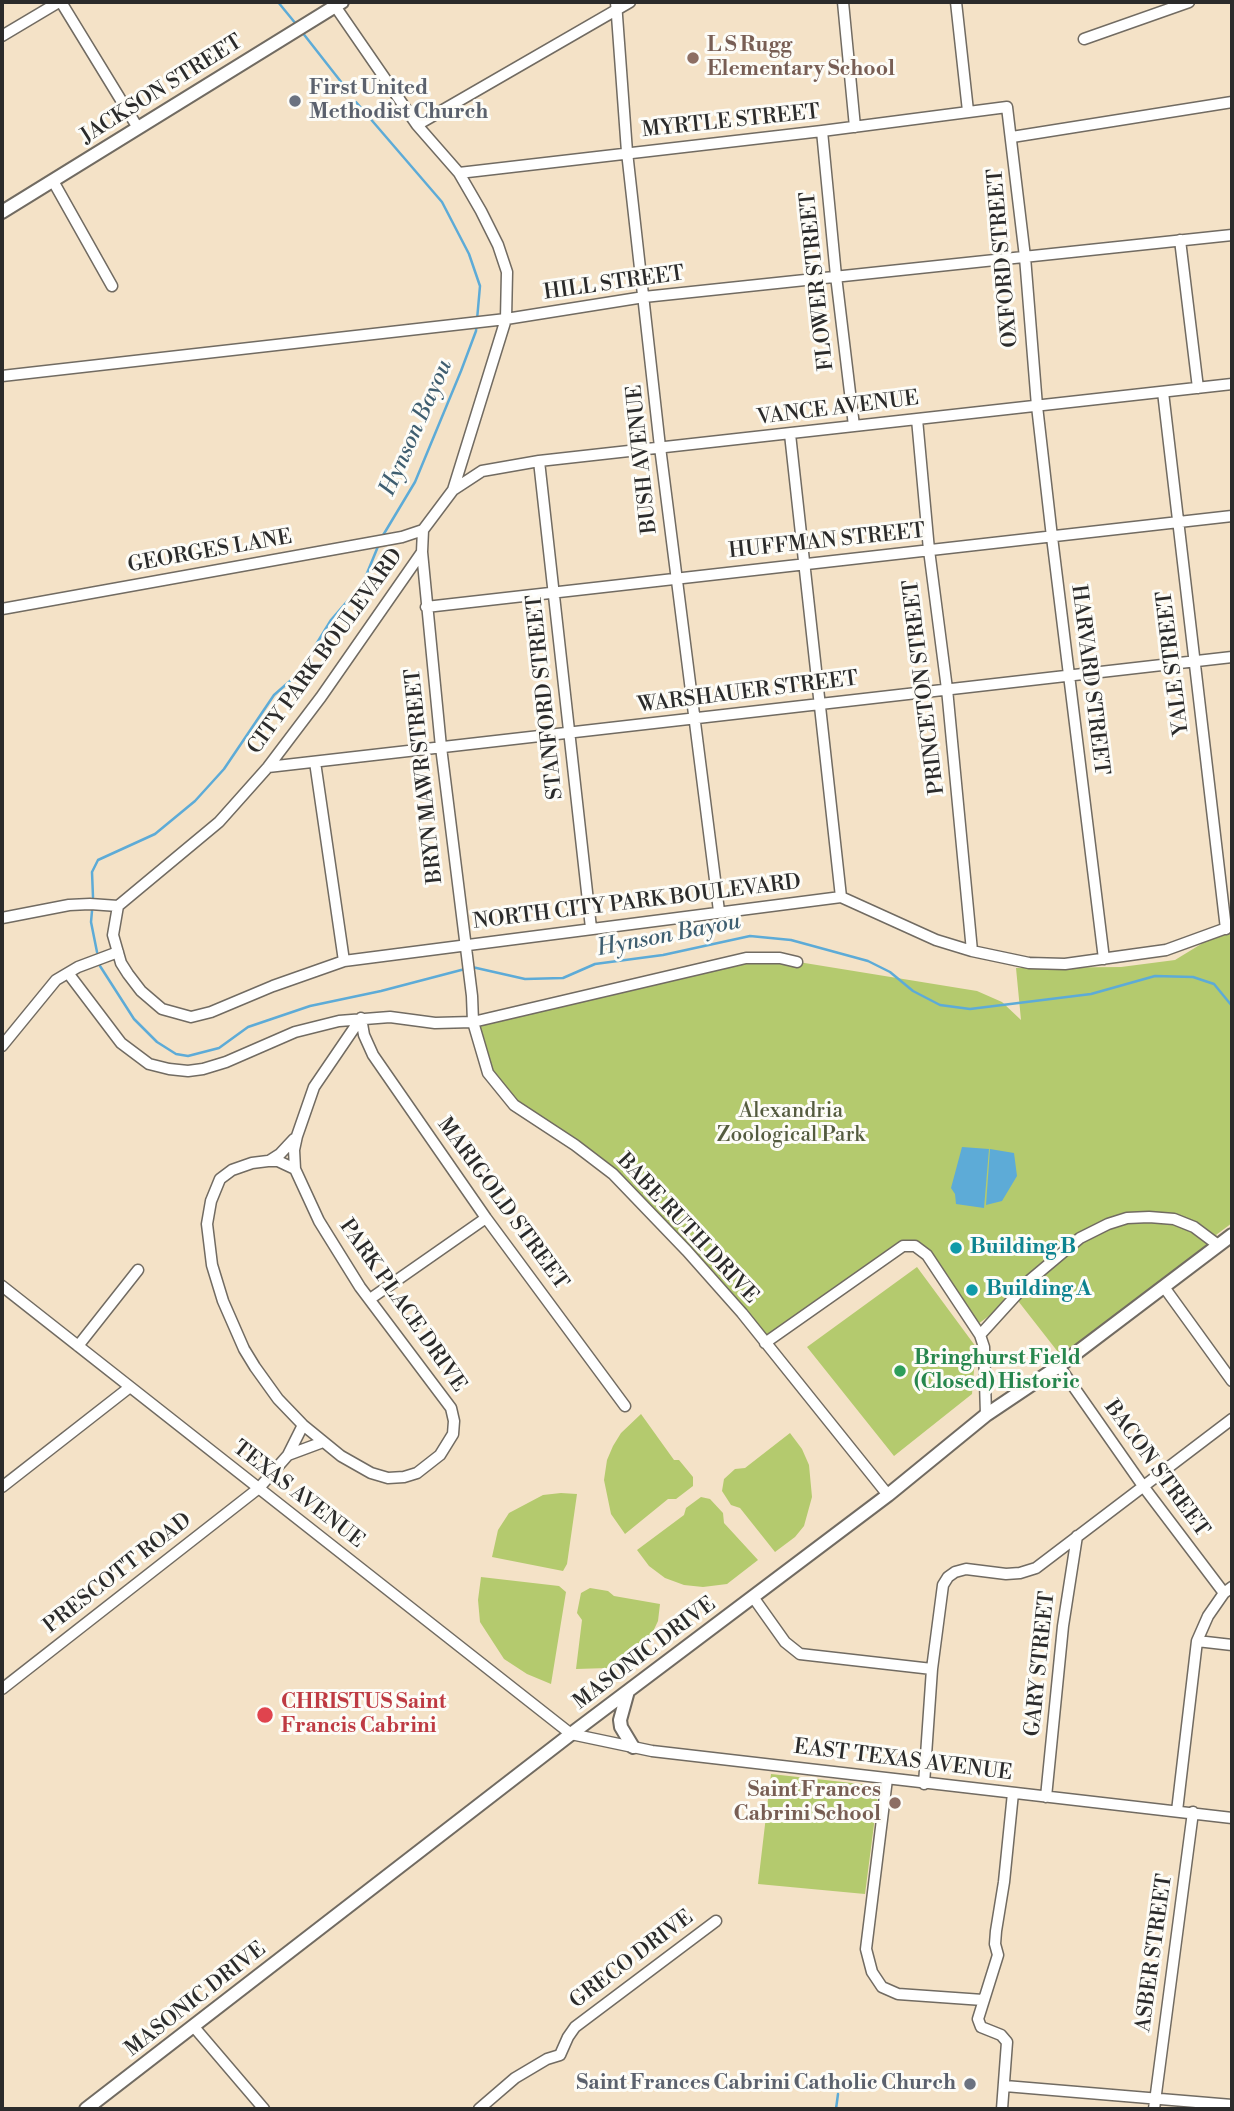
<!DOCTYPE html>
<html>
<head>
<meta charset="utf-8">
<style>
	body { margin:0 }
	#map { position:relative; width:1234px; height:2111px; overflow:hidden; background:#f4e2c7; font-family:"Libre Bodoni",serif }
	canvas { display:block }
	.frame { position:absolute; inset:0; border:4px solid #2b2b2b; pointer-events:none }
</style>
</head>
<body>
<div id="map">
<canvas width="1234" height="2111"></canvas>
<div class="frame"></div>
</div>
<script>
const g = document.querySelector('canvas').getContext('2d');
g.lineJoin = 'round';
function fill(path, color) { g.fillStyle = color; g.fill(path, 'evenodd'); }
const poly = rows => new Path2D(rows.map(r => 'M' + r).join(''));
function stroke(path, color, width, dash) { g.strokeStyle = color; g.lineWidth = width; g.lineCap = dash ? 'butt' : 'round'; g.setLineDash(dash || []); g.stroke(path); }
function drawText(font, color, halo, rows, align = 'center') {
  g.font = font + ' "Libre Bodoni",serif'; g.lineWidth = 6; g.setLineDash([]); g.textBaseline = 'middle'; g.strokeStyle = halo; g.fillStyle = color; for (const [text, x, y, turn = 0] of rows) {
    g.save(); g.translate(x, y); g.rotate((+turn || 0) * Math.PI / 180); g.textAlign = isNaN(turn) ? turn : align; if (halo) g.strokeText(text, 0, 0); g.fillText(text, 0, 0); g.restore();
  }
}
fill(poly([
	[1229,927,1232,939,1232,1223,1216,1235,1221,1239,1065,1361,1015,1297,978,1324,927,1254,909,1244,765,1342,614,1175,529,1115,488,1073,476,1018,703,968,780,959,977,991,1002,1002,1021,1020,1016,968,1121,967,1175,960],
	[917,1267,976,1347,972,1394,894,1456,807,1347],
	[641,1414,674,1460,679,1460,693,1477,693,1486,676,1499,668,1499,625,1534,611,1514,604,1480,607,1460,613,1446,621,1433],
	[790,1433,802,1449,809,1465,812,1497,804,1526,795,1537,775,1552,740,1508,731,1505,722,1491,724,1479,735,1469,745,1468],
	[561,1493,577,1494,567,1564,563,1571,492,1557,498,1530,509,1513,543,1495],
	[701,1497,710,1499,723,1513,724,1523,758,1560,727,1584,703,1587,684,1585,665,1578,649,1566,637,1550,684,1515,686,1508],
	[481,1577,559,1586,566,1592,551,1684,527,1674,504,1659,480,1622,478,1600],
	[590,1588,608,1591,614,1596,660,1604,658,1621,649,1640,637,1655,608,1668,576,1669,582,1620,577,1613,581,1593],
	[771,1774,879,1786,865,1894,758,1884]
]), '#b4ca6e');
fill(poly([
	[962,1147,989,1149,984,1208,956,1204,955,1194,951,1188],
	[990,1149,1014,1153,1017,1176,1002,1201,986,1205]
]), '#5dabd7');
stroke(poly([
	[278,2,296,24],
	[302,32,349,92],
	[356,102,442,202,469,254,480,286,476,331,461,371,415,482,382,537],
	[93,897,92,872,98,860,155,834,195,801,224,769,274,695,298,674,331,620,363,583,379,544],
	[92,911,91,922,97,952],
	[100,966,134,1019,157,1042,176,1054,188,1056,219,1048,248,1027,310,1006,381,991,465,969],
	[472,967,525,979,563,978,595,964,663,955,750,936,791,940,868,961,890,972,913,991,940,1005,970,1009,1091,994,1155,976,1193,977,1214,984,1232,1006],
	[836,2109,838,2094]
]), '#5dabd7', 2.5);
const minor = poly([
	[61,2,138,128],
	[616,2,627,152,660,447,719,911],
	[843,2,855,127],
	[956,2,968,111],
	[2,36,59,2],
	[1084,39,1189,2],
	[417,125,630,2],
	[822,131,836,276,854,426],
	[1012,137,1232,102],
	[459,173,822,131,1007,107,1025,257,1037,406,1052,537,1104,959],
	[53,181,112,286],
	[1180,240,1198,388],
	[2,376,506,319,644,297,1232,235],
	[1163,392,1226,929],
	[917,419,929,550,947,689,972,951],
	[790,434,841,897],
	[539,461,591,928],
	[453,490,482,471,539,461,1232,384],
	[422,552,441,747,472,996,473,1022,488,1073,514,1105,575,1145,613,1174,687,1251,742,1313,888,1495],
	[426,607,1232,516],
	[2,609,402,537,423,530],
	[315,762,344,961],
	[268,767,1232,657],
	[118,906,113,935,121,963,128,974,141,991,162,1009,191,1017,211,1012,273,986,344,961,841,897,936,940,972,951,1029,963,1065,964,1166,950,1232,926],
	[118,906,219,822,268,767,321,697,422,552,423,530,453,490,506,319,507,272,498,245,481,211,459,173,417,125,335,6],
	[2,918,69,905,90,904,118,906],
	[68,973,121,1043,149,1064,169,1069,188,1071,203,1069,226,1062,295,1032,339,1021,390,1017,435,1023,473,1022,746,958,780,958,797,962],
	[361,1018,364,1035,373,1055,486,1218,625,1406],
	[2,1046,56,980,78,967,118,952],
	[269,1161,280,1154,294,1139],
	[295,1169,278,1161,268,1161,252,1163,232,1170,220,1179,211,1201,207,1224,212,1265,223,1301,244,1349,255,1367,278,1399,303,1425,341,1456,371,1473,388,1478,404,1477,417,1473,440,1455,453,1434,454,1421,451,1408,360,1287,319,1221,295,1169,294,1150,297,1136,314,1087,361,1018],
	[2,1286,571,1734,652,1751,1232,1818],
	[1164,1287,1232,1381],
	[370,1299,486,1218],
	[980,1335,1030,1280,1080,1238,1108,1224,1127,1218,1149,1217,1174,1219,1194,1227,1218,1245],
	[765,1343,903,1246,915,1246,927,1255,980,1335,984,1347,986,1415],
	[78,1346,138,1270],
	[1059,1366,1143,1486,1224,1593],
	[288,1455,323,1442],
	[2,1487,130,1387],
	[753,1597,785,1642,800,1654,932,1669],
	[1197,1641,1232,1645],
	[2,1689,259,1488,288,1455,303,1425],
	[887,1779,866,1949,872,1972,882,1987,898,1994,983,2000],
	[924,1784,932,1669,943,1585,948,1577,955,1572,966,1569,1006,1574,1020,1573,1036,1568,1232,1419],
	[1046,1797,1063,1626,1077,1536],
	[1177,1811,1197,1641,1208,1616,1224,1593,1232,1587],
	[194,2027,264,2109],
	[1005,2086,1232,2105],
	[479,2109,515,2078,547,2059,560,2055,568,2037,575,2027,716,1921],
	[1002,2109,1007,2042,1001,2035,981,2027,978,2019,998,1955,995,1944,996,1931,1004,1882,1013,1793],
	[1154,2109,1193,1812]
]);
const major = poly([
	[2,212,342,2],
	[628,1691,620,1720,621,1727,633,1747],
	[86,2109,571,1734,888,1495,986,1415,1059,1366,1232,1235]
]);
stroke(minor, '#716b62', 13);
stroke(major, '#716b62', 16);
stroke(minor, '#fff', 10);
stroke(major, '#fff', 12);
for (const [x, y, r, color] of [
	[693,58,7,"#8d6e63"],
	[295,101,7,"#6b7280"],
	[956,1248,7,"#0f9aa8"],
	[972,1290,7,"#0f9aa8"],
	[900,1371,7,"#2e9e5b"],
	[265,1715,9,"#e0444e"],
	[895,1803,7,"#8d6e63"],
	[970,2084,7,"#6b7280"]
]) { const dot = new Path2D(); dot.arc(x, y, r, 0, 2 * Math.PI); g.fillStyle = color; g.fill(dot); stroke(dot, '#fdfcf7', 2.5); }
drawText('bold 21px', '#785e54', '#fdfcf7', [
	["L S Rugg",707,46],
	["Elementary School",707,70],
	["Saint Frances",881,1791,"right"],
	["Cabrini School",881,1815,"right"]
], 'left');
drawText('bold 21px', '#5b616d', '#fdfcf7', [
	["First United",309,89],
	["Methodist Church",309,113],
	["Saint Frances Cabrini Catholic Church",956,2084,"right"]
], 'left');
drawText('21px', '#2b2b2b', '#fdfcf7', [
	["JACKSON STREET",162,90,-32],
	["MYRTLE STREET",731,122,-6],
	["OXFORD STREET",1004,258,-95],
	["FLOWER STREET",818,281,-96],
	["HILL STREET",614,284,-8],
	["VANCE AVENUE",838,409,-7],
	["BUSH AVENUE",643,459,-96],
	["HUFFMAN STREET",827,542,-6],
	["GEORGES LANE",210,552,-10],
	["CITY PARK BOULEVARD",326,652,-54],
	["YALE STREET",1174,663,-97],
	["HARVARD STREET",1089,680,83],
	["PRINCETON STREET",925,687,-97],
	["WARSHAUER STREET",748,693,-7],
	["STANFORD STREET",546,697,-96],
	["BRYN MAWR STREET",425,776,-96],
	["NORTH CITY PARK BOULEVARD",637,903,-7],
	["MARIGOLD STREET",502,1204,54],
	["BABE RUTH DRIVE",687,1229,47],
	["PARK PLACE DRIVE",402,1306,55],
	["BACON STREET",1156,1469,54],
	["TEXAS AVENUE",298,1495,38],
	["PRESCOTT ROAD",118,1574,-38],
	["MASONIC DRIVE",645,1654,-37],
	["GARY STREET",1041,1664,-84],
	["EAST TEXAS AVENUE",903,1761,7],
	["ASBER STREET",1155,1953,-82],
	["GRECO DRIVE",632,1960,-37],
	["MASONIC DRIVE",196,2000,-38]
]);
drawText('21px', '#545b3f', '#fdfcf7', [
	["Alexandria",791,1112],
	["Zoological Park",791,1136]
]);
drawText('bold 21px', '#0d838f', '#fdfcf7', [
	["Building B",970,1248],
	["Building A",986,1290]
], 'left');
drawText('bold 21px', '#27864d', '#fdfcf7', [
	["Bringhurst Field",914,1359],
	["(Closed) Historic",914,1383]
], 'left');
drawText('bold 21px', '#be3a42', '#fdfcf7', [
	["CHRISTUS Saint",281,1703],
	["Francis Cabrini",281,1727]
], 'left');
drawText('italic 23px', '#3f5e70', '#fdfcf7', [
	["Hynson Bayou",417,428,-66],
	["Hynson Bayou",669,936,-11]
]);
</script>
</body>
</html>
